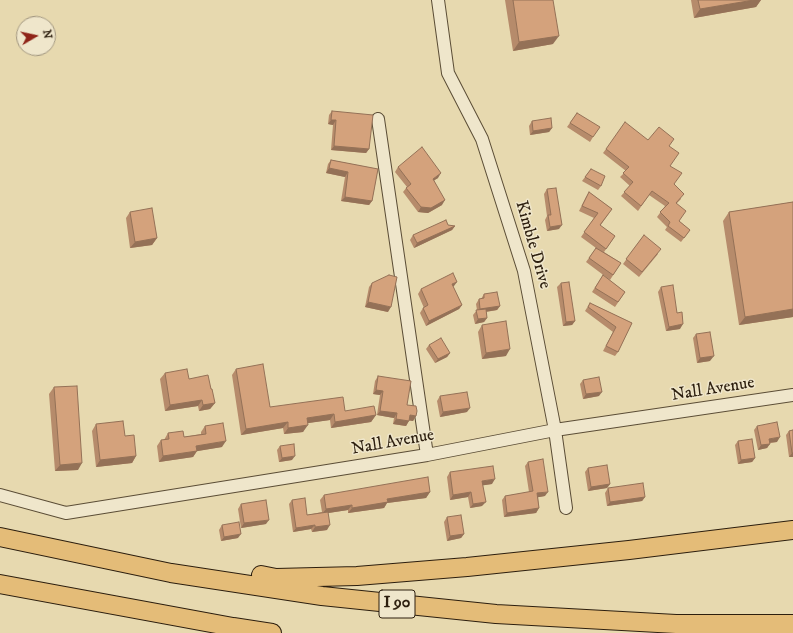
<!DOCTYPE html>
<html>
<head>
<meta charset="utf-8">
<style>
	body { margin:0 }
	#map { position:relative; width:793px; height:633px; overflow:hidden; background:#e7d9af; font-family:"IM FELL DW Pica",serif }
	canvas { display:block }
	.north { position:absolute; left:16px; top:16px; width:40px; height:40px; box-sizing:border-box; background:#efe6cb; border:1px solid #a1967f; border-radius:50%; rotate:81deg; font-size:11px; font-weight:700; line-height:16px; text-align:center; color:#2c1e0e }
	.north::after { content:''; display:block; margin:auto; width:14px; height:18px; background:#8f2418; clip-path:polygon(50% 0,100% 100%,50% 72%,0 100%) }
</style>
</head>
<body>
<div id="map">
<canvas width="793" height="633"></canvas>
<div class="north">N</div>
</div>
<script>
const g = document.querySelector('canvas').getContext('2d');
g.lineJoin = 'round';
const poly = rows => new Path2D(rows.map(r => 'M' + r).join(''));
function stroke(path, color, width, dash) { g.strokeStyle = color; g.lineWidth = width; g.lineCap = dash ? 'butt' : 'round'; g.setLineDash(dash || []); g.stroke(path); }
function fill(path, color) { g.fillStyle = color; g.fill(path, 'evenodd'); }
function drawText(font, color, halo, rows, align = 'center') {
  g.font = font + ' "IM FELL DW Pica",serif'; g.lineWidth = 3; g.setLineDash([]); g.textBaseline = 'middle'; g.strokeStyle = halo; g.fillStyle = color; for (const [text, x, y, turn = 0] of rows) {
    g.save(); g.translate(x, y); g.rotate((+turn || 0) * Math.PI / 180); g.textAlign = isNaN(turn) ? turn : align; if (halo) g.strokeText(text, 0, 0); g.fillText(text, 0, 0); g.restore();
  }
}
const minor = poly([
	[438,0,448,73,482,139,524,271,555,430,566,508],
	[378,119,427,455],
	[0,495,66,513,427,455,555,430,793,395]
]);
const highway = poly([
	[0,537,171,573,322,596,496,614,676,624,793,624],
	[261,575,276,578,357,576,467,567,629,550,793,530],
	[0,584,233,627,272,633]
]);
stroke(minor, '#5b4d36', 14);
stroke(highway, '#2c1e0e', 20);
stroke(minor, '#efe6cb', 12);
stroke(highway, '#e4bc78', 18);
fill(poly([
	[505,0,553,0,553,44,513,51],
	[691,0,761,0,756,7,694,18],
	[332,111,369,149,366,153,331,150,333,125,328,124,329,115],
	[577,113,593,137,590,142,567,127],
	[532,121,552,128,549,132,530,135,529,126],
	[648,140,669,146,670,166,674,184,681,199,676,204,679,221,690,230,681,242,665,230,667,227,657,217,665,206,649,195,638,211,621,196,630,186,620,177,626,171,603,153,606,149],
	[331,160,378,169,372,201,369,205,341,201,345,177,326,173,328,164],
	[398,167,438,178,434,180,442,205,428,213,418,212,403,192,407,187,395,172],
	[591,169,601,186,598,190,582,181],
	[547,189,559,229,547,231,545,220,547,216,544,194],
	[589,192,612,209,600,226,615,236,604,252,621,263,610,280,586,262,596,248,581,237,594,218,579,211,586,197],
	[793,202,793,317,739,325,723,221,729,212],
	[130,212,157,238,152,245,130,248,126,218],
	[448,225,455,226,452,230,414,248,410,240,413,235],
	[644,235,658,254,639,277,623,264],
	[603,275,625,292,615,307,592,292],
	[372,283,388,312,365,307,369,287],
	[561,283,575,321,572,325,563,326,557,287],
	[454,286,453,287,462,305,459,309,426,326,420,313,423,308,424,308,418,294,421,289],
	[661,287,677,313,680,329,666,331,658,292],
	[484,294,500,306,497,310,486,312,487,318,484,322,475,324,473,315,477,310,476,304,479,299,481,299],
	[590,303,632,323,618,352,615,356,603,351,613,332,585,311],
	[482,325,506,356,482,359,478,332],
	[696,334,710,361,697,363,693,338],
	[429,345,450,353,447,357,435,363,426,349],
	[236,369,270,407,345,411,376,415,371,422,331,428,330,420,307,423,303,432,284,434,283,428,241,435,232,375],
	[165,373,189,379,211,389,215,403,210,409,199,411,198,406,165,411,160,379],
	[378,376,407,405,416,416,413,421,409,420,406,426,393,424,394,418,377,415,380,395,373,394,375,381],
	[583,380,599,396,583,399,580,384],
	[54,387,78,470,55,471,49,394],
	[440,396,467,412,440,417,437,401],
	[96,424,125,436,136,456,132,463,96,467,92,431],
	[205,426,222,447,197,451,193,457,159,462,157,446,161,440,164,440,168,433,184,437,201,434,201,432],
	[757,426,777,442,770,443,767,448,758,450,754,430],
	[793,430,793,457,789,457,786,435,789,431],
	[738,441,755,458,752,462,738,464,735,445],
	[280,446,292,460,279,462,277,450],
	[528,462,545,496,538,497,539,508,536,513,504,517,502,500,505,496,529,492,525,466],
	[588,468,610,484,607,488,588,491,585,472],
	[450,472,492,484,483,485,482,506,470,508,468,497,450,500,447,477],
	[608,488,645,497,642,501,607,506,605,493],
	[430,492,426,498,387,503,384,508,348,513,348,510,328,513,327,530,312,532,311,529,293,532,289,504,292,500,307,515,322,512,320,500,324,495],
	[241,504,266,524,241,528,238,509],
	[447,517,464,534,461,538,447,541,444,522],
	[222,525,238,538,221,541,219,530]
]), '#b68b6b');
fill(poly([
	[754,0,761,0,756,7,694,18,700,9],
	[559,36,553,44,513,51,519,42],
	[331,120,336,120,333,125,328,124],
	[552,128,549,132,530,135,533,131],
	[334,146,369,149,366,153,331,150],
	[329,168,348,172,345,177,326,173],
	[441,173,438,178,430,183,433,179],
	[345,197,372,201,369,205,341,201],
	[445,200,442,205,428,213,418,212,421,207],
	[562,225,559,229,547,231,550,227],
	[455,226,452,230,414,248,417,243],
	[157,238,152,245,130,248,135,242],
	[457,282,454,286,448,289,452,284],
	[368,302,391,307,388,312,365,307],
	[462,305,459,309,426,326,429,321],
	[500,306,497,310,477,313,480,309],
	[793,309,793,317,739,325,745,317],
	[487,318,484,322,475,324,478,319],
	[575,321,572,325,563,326,566,322],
	[683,324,680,329,666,331,669,327],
	[510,349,506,356,482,359,486,353],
	[450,353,447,357,435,363,438,359],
	[714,356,710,361,697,363,700,358],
	[376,390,383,391,380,395,373,394],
	[602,392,599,396,583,399,586,394],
	[202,400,198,406,165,411,170,405],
	[215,403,210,409,199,411,203,405],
	[470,408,467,412,440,417,443,412],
	[380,411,397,413,394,418,377,415],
	[334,414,330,420,302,424,307,418],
	[376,415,371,422,331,428,335,422],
	[410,415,416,416,413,421,406,420],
	[396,419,409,421,406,426,393,424],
	[288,422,283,428,241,435,246,429],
	[308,425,303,432,284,434,288,428],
	[780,437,777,442,766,443,769,439],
	[226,441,222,447,192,452,196,446],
	[770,444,767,448,758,450,761,445],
	[197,451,193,457,159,462,163,456],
	[792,453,793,453,793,457,789,457],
	[136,456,132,463,96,467,100,460],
	[295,456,292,460,279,462,282,458],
	[755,458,752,462,738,464,741,460],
	[82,463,78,470,55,471,60,465],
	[495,479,492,484,479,486,482,481],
	[610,484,607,488,588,491,591,487],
	[430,492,426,498,387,503,384,508,348,513,352,508,387,499],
	[471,492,468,497,450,500,453,495],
	[548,492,545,496,534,498,537,493],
	[645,497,642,501,607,506,610,502],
	[486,502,482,506,470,508,473,504],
	[352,505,348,510,322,514,326,509],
	[539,508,536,513,504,517,507,513],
	[269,520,266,524,241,528,244,523],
	[315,525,311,529,293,532,296,528],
	[330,525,327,530,312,532,315,527],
	[241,534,238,538,221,541,224,537],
	[464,534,461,538,447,541,450,536]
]), '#947157');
const building = poly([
	[513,0,553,0,559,36,519,42,513,0],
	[698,0,754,0,700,9,698,0],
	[332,111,373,115,369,149,334,146,336,120,331,120,332,111],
	[577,113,600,127,593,137,570,123,577,113],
	[551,118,552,128,533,131,532,121,551,118],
	[625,122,648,140,659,127,674,139,669,146,679,153,670,166,682,173,674,184,684,194,676,203,686,211,679,221,690,230,684,238,668,226,670,222,660,212,669,203,652,191,641,206,624,192,633,182,623,173,629,167,606,149,625,122],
	[422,147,441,173,433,179,445,200,431,208,421,207,406,188,411,184,398,167,422,147],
	[331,160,378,169,372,201,345,197,348,172,329,168,331,160],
	[591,169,605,176,601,186,585,177,591,169],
	[556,188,562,225,550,227,548,215,551,215,547,189,556,188],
	[589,192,612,209,600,225,615,236,606,249,584,232,598,213,582,206,589,192],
	[793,202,793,309,745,317,729,212,793,202],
	[152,208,157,238,135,242,130,212,152,208],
	[446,220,448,225,455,226,417,243,413,235,446,220],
	[644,235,661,249,642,272,626,259,644,235],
	[596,248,621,263,613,275,589,258,596,248],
	[453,273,457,282,452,284,462,305,429,321,423,308,428,305,421,289,453,273],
	[389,275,397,277,391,307,368,302,372,283,389,275],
	[603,275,625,292,618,302,595,288,603,275],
	[569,282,575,321,566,322,561,283,569,282],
	[673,285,677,313,682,312,683,324,669,327,661,287,673,285],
	[497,292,500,306,480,309,479,299,484,298,484,294,497,292],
	[590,303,632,323,618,352,606,346,616,327,588,307,590,303],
	[486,309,487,318,478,319,476,310,486,309],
	[506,321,510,349,486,353,482,325,506,321],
	[710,332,714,356,700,358,696,334,710,332],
	[441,338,450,353,438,359,429,345,441,338],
	[263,364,270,407,343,397,345,411,374,406,376,415,335,422,334,414,307,418,308,425,288,428,288,422,246,429,236,369,263,364],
	[187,369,189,379,208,375,211,389,212,389,215,403,203,405,202,400,170,405,165,373,187,369],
	[378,376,411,381,407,405,416,406,417,411,416,416,410,415,409,421,396,419,397,413,380,411,383,391,376,390,378,376],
	[599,377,602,392,586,394,583,380,599,377],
	[77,386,82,463,60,465,54,387,77,386],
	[467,392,470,408,443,412,440,396,467,392],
	[123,421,125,436,134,435,136,456,100,460,96,424,123,421],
	[777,422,780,437,769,439,770,444,761,445,757,426,777,422],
	[223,423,226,441,196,446,197,451,163,456,161,440,169,439,168,433,183,431,184,437,206,434,205,426,223,423],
	[793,430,793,453,792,453,789,431,793,430],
	[752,439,755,458,741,460,738,441,752,439],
	[294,444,295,456,282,458,280,446,294,444],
	[543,459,548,492,537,493,539,508,507,513,505,496,533,491,528,462,543,459],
	[607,465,610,484,591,487,588,468,607,465],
	[493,466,495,479,482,481,486,502,473,504,471,492,453,495,450,472,493,466],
	[428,477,430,492,387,499,388,502,352,508,352,505,326,509,324,495,428,477],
	[643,483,645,497,610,502,608,488,643,483],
	[305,498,307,515,328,512,330,525,315,527,315,525,296,528,292,500,305,498],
	[266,500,269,520,244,523,241,504,266,500],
	[461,515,464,534,450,536,447,517,461,515],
	[239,522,241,534,224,537,222,525,239,522]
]);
fill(building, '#d4a27c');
stroke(building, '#947157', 1);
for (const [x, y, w] of [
	[397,604,36]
]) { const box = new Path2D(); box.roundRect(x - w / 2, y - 14, w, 28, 3); g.fillStyle = '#efe6cb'; g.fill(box); stroke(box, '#2c1e0e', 1); }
drawText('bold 16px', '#2c1e0e', null, [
	["I 90",397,604]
]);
drawText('17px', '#2c1e0e', '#efe6cb', [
	["Kimble Drive",532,245,74],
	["Nall Avenue",713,390,-9],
	["Nall Avenue",393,443,-10]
]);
</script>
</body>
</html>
